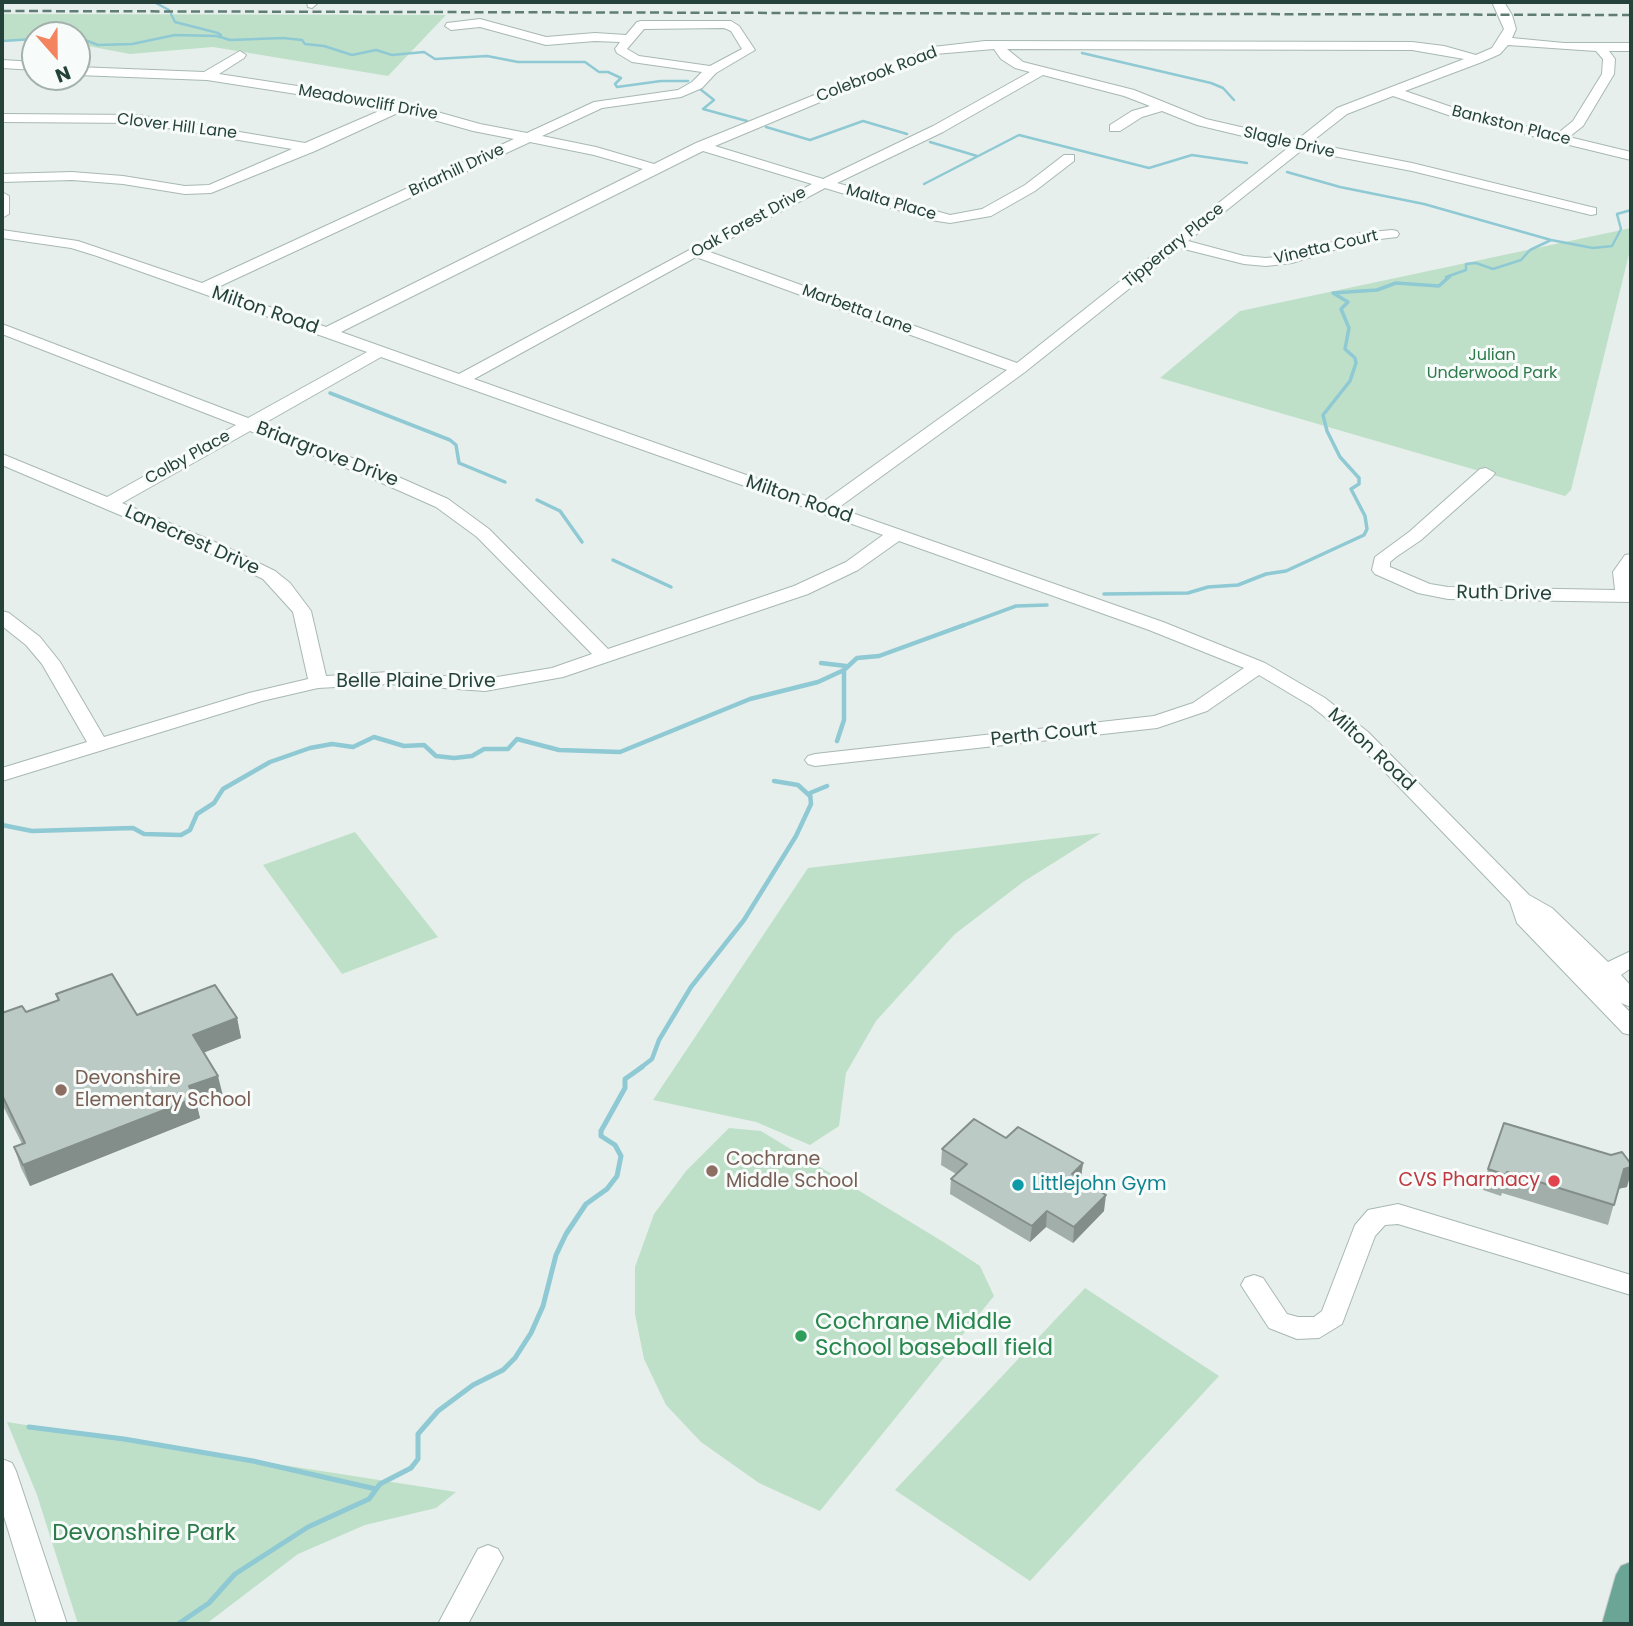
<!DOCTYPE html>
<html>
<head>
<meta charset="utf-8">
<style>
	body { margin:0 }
	#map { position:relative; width:1633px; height:1626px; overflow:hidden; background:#e6efeb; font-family:Poppins,sans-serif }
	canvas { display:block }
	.frame { position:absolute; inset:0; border:4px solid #24423a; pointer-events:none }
	.north { position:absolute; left:21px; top:21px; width:70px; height:70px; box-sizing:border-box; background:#f7fbf9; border:2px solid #a3b1ad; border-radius:50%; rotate:159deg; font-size:19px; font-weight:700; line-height:28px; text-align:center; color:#24423a }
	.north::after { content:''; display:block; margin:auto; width:24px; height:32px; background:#f4845f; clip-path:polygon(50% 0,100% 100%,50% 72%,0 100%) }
</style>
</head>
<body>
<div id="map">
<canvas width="1633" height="1626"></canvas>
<div class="frame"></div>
<div class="north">N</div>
</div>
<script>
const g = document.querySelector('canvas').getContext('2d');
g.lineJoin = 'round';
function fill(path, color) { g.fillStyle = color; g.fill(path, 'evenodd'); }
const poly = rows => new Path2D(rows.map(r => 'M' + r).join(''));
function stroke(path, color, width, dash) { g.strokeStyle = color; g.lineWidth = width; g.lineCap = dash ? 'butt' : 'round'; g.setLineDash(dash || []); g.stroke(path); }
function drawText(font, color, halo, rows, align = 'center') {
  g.font = font + ' Poppins,sans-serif'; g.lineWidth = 6; g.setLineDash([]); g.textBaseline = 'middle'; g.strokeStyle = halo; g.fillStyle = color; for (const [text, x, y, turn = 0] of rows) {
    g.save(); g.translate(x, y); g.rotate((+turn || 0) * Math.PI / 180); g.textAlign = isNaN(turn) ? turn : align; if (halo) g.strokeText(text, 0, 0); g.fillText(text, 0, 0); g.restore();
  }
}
fill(poly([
	[2,14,446,15,388,76,213,47,130,54,77,44,77,35,35,35,35,40,2,40],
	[1631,228,1631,246,1571,490,1565,496,1160,378,1240,311],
	[355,832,438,937,342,974,263,865],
	[1101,833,1023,882,955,934,876,1021,846,1073,839,1126,810,1145,756,1122,653,1100,808,868],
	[729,1128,761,1131,945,1243,980,1266,994,1296,820,1511,759,1483,701,1442,666,1405,644,1359,635,1314,635,1267,654,1214,686,1171],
	[1085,1288,1219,1376,1030,1581,895,1490],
	[7,1422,456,1492,436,1508,365,1525,298,1554,206,1624,78,1624,37,1495]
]), '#bfe0c8');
stroke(poly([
	[154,2,169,10],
	[171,14,175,22,218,33,221,35,219,37],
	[77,37,98,45,132,44,175,35,217,36,230,40,283,38,302,40,305,44,324,46,352,55,376,50,392,55,424,52,435,59,487,56,518,62,585,62,599,72,608,72,621,78,615,84,617,87,661,81,688,81],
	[2,41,35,39],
	[1082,53,1211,83,1223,88,1234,100],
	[700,89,714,100,703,109,747,121],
	[766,127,810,140,863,121,907,134],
	[930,142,977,156],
	[1287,172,1340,187,1424,204,1551,240,1593,248,1612,246,1621,229,1617,214,1631,210],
	[924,184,1019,135,1149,168,1192,155,1247,163],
	[1446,277,1466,270,1466,264,1476,263,1493,269,1521,260,1530,250,1551,240]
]), '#8ec9d4', 2.5);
stroke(poly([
	[330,393,450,440,456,445,459,463,505,482],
	[537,500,560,511,582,542],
	[613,560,671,587],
	[1104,594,1188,593,1208,587,1238,585,1266,574,1286,571,1364,535,1367,529,1365,516,1351,489,1359,484,1359,478,1340,457,1327,431,1323,415,1350,381,1356,363,1355,358,1345,349,1349,328,1341,309,1348,302,1333,293,1377,290,1396,283,1439,286,1450,276],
	[959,627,1016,606,1047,605]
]), '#8ec9d4', 3.5);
stroke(poly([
	[821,663,846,666],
	[837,741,844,720,844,670],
	[774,781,798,785,810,796],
	[2,825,32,831,133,828,144,834,181,835,190,830,197,814,214,803,223,789,270,762,310,748,332,744,353,747,374,737,404,746,424,745,436,756,454,758,472,756,484,749,508,749,517,739,559,750,620,752,750,699,818,682,844,670,857,658,879,656,964,625],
	[639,1069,652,1059,659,1040,691,987,744,920,796,836,811,804,810,793,827,786]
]), '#8ec9d4', 4.5);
stroke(poly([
	[29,1427,124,1439,253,1461,376,1489],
	[178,1624,209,1603,235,1574,308,1527,369,1499,380,1484,411,1468,418,1459,418,1434,438,1411,473,1385,503,1370,515,1358,531,1333,543,1306,556,1255,566,1234,586,1204,607,1189,617,1176,621,1156,615,1145,601,1136,601,1131,625,1088,625,1079,642,1067]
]), '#8ec9d4', 5);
const minor = poly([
	[307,2,319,2,312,8,308,7,307,2],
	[1492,2,1504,2,1512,15,1516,29,1512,38,1564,43,1631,43,1631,51,1609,51,1615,59,1614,74,1583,126,1569,137,1631,152,1631,160,1454,117,1393,96,1347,114,1310,143,1412,163,1591,207,1596,208,1596,214,1591,215,1412,171,1302,150,1188,241,1244,256,1266,258,1286,256,1361,233,1392,230,1397,231,1399,234,1397,237,1363,241,1292,263,1266,266,1244,264,1180,248,1025,372,838,508,1163,622,1265,663,1325,698,1368,732,1529,895,1552,908,1608,962,1631,951,1631,968,1621,975,1631,986,1631,1007,1621,1003,1631,1013,1631,1035,1623,1033,1517,923,1510,902,1354,740,1311,706,1259,675,1207,711,1157,728,815,766,808,764,805,760,808,756,815,754,1154,716,1193,703,1244,668,1149,630,899,541,858,570,808,594,563,677,485,691,389,684,318,688,262,701,2,781,2,768,87,742,42,664,26,645,2,626,2,611,9,613,40,637,60,662,104,737,249,693,308,679,293,612,263,579,212,554,2,465,2,454,107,497,236,425,2,334,2,324,248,418,367,352,97,256,71,248,2,238,2,230,78,241,202,283,514,139,473,131,402,111,315,151,211,193,185,194,123,184,72,180,2,182,2,174,72,172,123,176,185,186,209,185,292,149,138,123,2,122,2,114,138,115,305,143,386,108,207,80,77,75,77,67,204,72,240,51,246,55,244,58,219,74,402,102,480,124,527,133,594,102,678,90,692,82,702,72,632,62,617,53,615,49,620,42,595,41,546,45,480,27,451,30,445,26,447,23,480,19,546,37,595,33,626,35,637,22,641,21,731,21,739,26,755,50,716,73,702,88,681,97,602,108,542,136,596,147,654,164,696,143,933,47,985,41,1412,42,1444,46,1476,55,1492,48,1504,29,1492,2],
	[724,28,731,31,742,49,710,66,639,56,627,49,644,29,724,28],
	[1508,45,1596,51,1603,59,1602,74,1573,121,1557,134,1463,111,1405,91,1482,62,1500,54,1508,45],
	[994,49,1001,59,1015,68,1030,72,933,126,823,179,715,146,935,54,994,49],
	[1007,49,1412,50,1464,59,1337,108,1297,140,1206,119,1134,90,1023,62,1007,49],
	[1043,75,1124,96,1150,106,1132,111,1110,125,1110,131,1120,131,1142,117,1162,111,1197,125,1289,147,1017,363,707,251,825,188,931,220,950,223,991,216,1035,191,1074,161,1074,155,1064,155,1025,185,982,209,950,215,837,183,943,132,1043,75],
	[530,142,594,155,643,169,326,327,216,288,530,142],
	[703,151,812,184,459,374,341,332,703,151],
	[696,257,1007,370,823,502,474,379,696,257],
	[381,357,454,383,883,535,846,562,794,586,608,649,489,529,448,499,376,467,263,424,381,357],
	[250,431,364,475,436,507,477,537,592,654,552,668,485,679,389,672,326,676,311,611,290,583,275,571,224,546,122,503,250,431],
	[2,60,35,62,35,70,2,68,2,60],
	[2,192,9,196,9,214,2,218,2,192],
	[1486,468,1495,473,1492,477,1421,540,1396,557,1390,562,1390,567,1430,584,1448,587,1615,590,1613,572,1625,555,1631,554,1631,602,1448,599,1418,593,1375,574,1372,570,1375,557,1409,532,1480,469,1486,468],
	[1398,1204,1631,1275,1631,1295,1398,1224,1385,1225,1375,1236,1342,1324,1319,1338,1297,1339,1269,1328,1241,1285,1245,1278,1254,1275,1263,1278,1287,1314,1298,1317,1314,1317,1322,1311,1355,1225,1368,1210,1398,1204],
	[2,1459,12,1463,16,1471,67,1624,37,1624,2,1510,2,1459],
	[488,1545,498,1549,503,1558,468,1624,438,1624,478,1549,488,1545]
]);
const major = poly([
	[1631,1562,1631,1624,1602,1624,1616,1575,1621,1566,1631,1562]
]);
stroke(minor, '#a8b8b2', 2);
stroke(major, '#c2cac8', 2);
fill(minor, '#fff');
fill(major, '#6aa596');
stroke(poly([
	[2,11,1631,15]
]), '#5f7d75', 2.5, [9, 4.5]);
fill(poly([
	[56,994,137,1015,237,1018,241,1038,204,1052,223,1096,197,1106,200,1118,30,1186,21,1168,14,1147,22,1144,2,1104,2,1013,26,1012,58,1001],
	[1006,1138,1083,1163,1080,1179,1104,1211,1073,1243,1046,1227,1030,1242,950,1194,951,1179,956,1174,941,1165,942,1149],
	[1488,1169,1627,1187,1618,1189,1608,1225,1502,1193,1501,1196,1483,1190]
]), '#a1aea9');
fill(poly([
	[237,1018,241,1038,198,1055,193,1035],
	[218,1076,223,1096,197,1106,200,1118,30,1186,23,1165,189,1086],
	[1083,1163,1081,1178,1071,1189,1072,1174],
	[1631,1167,1631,1173,1627,1187,1617,1189,1624,1169],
	[1106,1195,1104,1211,1073,1243,1074,1227],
	[1047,1211,1046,1227,1030,1242,1032,1226]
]), '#838d89');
const building = poly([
	[112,974,137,1015,215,985,237,1018,193,1035,218,1076,189,1086,195,1098,23,1165,14,1147,25,1143,2,1095,2,1013,22,1006,26,1012,59,1000,56,994,112,974],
	[974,1119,1006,1138,1018,1127,1083,1163,1072,1174,1106,1195,1074,1227,1047,1211,1032,1226,951,1179,967,1164,942,1149,974,1119],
	[1504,1123,1611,1155,1622,1152,1631,1164,1631,1167,1624,1169,1614,1205,1507,1172,1506,1175,1488,1169,1504,1123]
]);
fill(building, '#bbcac4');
stroke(building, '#838d89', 2);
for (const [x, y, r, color] of [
	[61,1090,7,"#8d6e63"],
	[712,1171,7,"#8d6e63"],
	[1554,1181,7,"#e0444e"],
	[1018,1185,7,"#0f9aa8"],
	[801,1336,7,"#2e9e5b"]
]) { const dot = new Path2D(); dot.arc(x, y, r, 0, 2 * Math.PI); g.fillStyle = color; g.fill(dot); stroke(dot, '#f7fbf9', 2.5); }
drawText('16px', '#24423a', '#f7fbf9', [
	["Colebrook Road",877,75,-21],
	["Meadowcliff Drive",368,103,10],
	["Bankston Place",1511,126,14],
	["Clover Hill Lane",177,127,7],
	["Slagle Drive",1289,143,13],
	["Briarhill Drive",457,171,-25],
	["Malta Place",891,203,16],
	["Oak Forest Drive",749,223,-29],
	["Tipperary Place",1174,246,-39],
	["Vinetta Court",1326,248,-13],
	["Marbetta Lane",857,310,20],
	["Colby Place",188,458,-29]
]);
drawText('16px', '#2d7a4b', '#f7fbf9', [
	["Julian",1492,356],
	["Underwood Park",1492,374]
]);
drawText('19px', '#24423a', '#f7fbf9', [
	["Milton Road",265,311,19],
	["Briargrove Drive",327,455,21],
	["Milton Road",799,500,19],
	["Lanecrest Drive",192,541,24],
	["Ruth Drive",1504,594,1],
	["Belle Plaine Drive",416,682],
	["Perth Court",1044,735,-6],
	["Milton Road",1371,750,43]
]);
drawText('19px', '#785e54', '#f7fbf9', [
	["Devonshire",75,1079],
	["Elementary School",75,1101],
	["Cochrane",726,1160],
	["Middle School",726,1182]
], 'left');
drawText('19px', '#be3a42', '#f7fbf9', [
	["CVS Pharmacy",1540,1181]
], 'right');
drawText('19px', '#0d838f', '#f7fbf9', [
	["Littlejohn Gym",1032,1185]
], 'left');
drawText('23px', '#27864d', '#f7fbf9', [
	["Cochrane Middle",815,1323],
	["School baseball field",815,1349]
], 'left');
drawText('23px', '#2d7a4b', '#f7fbf9', [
	["Devonshire Park",144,1534]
]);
</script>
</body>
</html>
